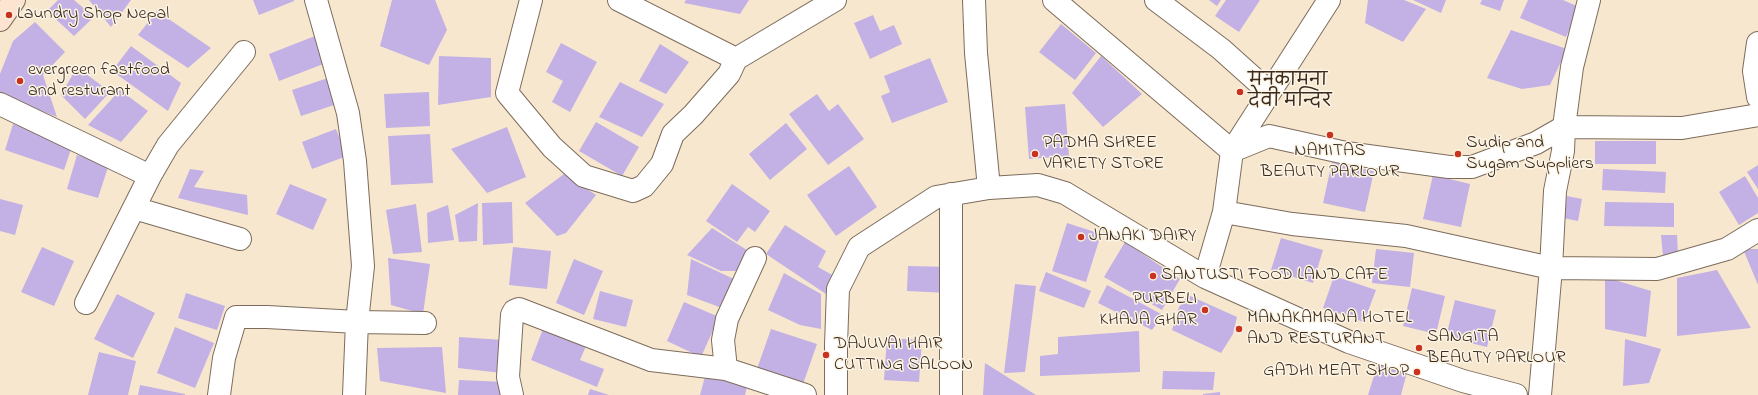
<!DOCTYPE html>
<html>
<head>
<meta charset="utf-8">
<style>
	body { margin:0 }
	canvas { display:block; background:#f7e7cf }
</style>
</head>
<body>
<canvas width="1758" height="395"></canvas>
<script>
const g = document.querySelector('canvas').getContext('2d');
g.lineJoin = 'round';
function fill(path, color) { g.fillStyle = color; g.fill(path, 'evenodd'); }
const poly = rows => new Path2D(rows.map(r => 'M' + r).join(''));
function stroke(path, color, width, dash) { g.strokeStyle = color; g.lineWidth = width; g.lineCap = dash ? 'butt' : 'round'; g.setLineDash(dash || []); g.stroke(path); }
function drawText(font, color, halo, rows, align = 'center') {
  g.font = font + ' "Indie Flower","Playpen Sans Deva",sans-serif'; g.lineWidth = 3; g.setLineDash([]); g.textBaseline = 'middle'; g.strokeStyle = halo; g.fillStyle = color; for (const [text, x, y, turn = 0] of rows) {
    g.save(); g.translate(x, y); g.rotate((+turn || 0) * Math.PI / 180); g.textAlign = isNaN(turn) ? turn : align; if (halo) g.strokeText(text, 0, 0); g.fillText(text, 0, 0); g.restore();
  }
}
fill(poly([
	[58,0,74,0,94,17,74,36,47,11],
	[89,0,131,0,111,27],
	[253,0,294,0,294,1,259,15],
	[392,0,435,0,447,30,429,65,380,46],
	[686,0,749,0,740,14,684,3],
	[1209,0,1221,0,1217,6],
	[1226,0,1260,0,1239,32,1215,16],
	[1368,0,1404,0,1426,9,1403,42,1365,23],
	[1413,0,1446,0,1441,13],
	[1482,0,1504,0,1500,11,1480,4],
	[1528,0,1563,0,1579,7,1566,37,1520,18],
	[157,11,211,48,188,68,138,35],
	[873,15,880,31,894,25,902,44,870,59,854,23],
	[35,22,65,52,43,75,57,117,0,95,0,74,13,41],
	[1061,24,1096,53,1075,80,1039,52],
	[1511,30,1567,49,1550,85,1522,89,1487,78],
	[315,36,326,63,279,81,269,54],
	[561,43,597,62,570,112,552,102,563,81,546,72],
	[660,44,689,62,666,94,639,81],
	[131,46,181,83,168,111,112,71],
	[439,56,491,58,491,97,438,105],
	[1101,56,1142,94,1103,127,1072,93],
	[930,58,948,102,892,123,881,96,890,92,884,76],
	[77,67,110,92,85,119,61,95],
	[331,77,340,103,301,116,292,90],
	[620,82,664,104,642,137,599,117],
	[120,90,148,111,121,142,88,125],
	[429,92,430,126,386,128,384,94],
	[817,94,829,111,838,104,864,139,828,165,789,114],
	[1065,104,1069,156,1029,159,1025,107],
	[596,122,639,147,622,176,579,151],
	[786,123,807,149,770,180,749,154],
	[13,124,73,143,64,170,5,150],
	[507,127,526,177,487,193,451,149],
	[336,129,347,156,312,169,302,142],
	[430,134,433,183,391,185,388,136],
	[1595,141,1656,141,1656,164,1595,164],
	[77,155,109,164,98,198,67,189],
	[1332,162,1374,171,1365,212,1323,203],
	[1758,165,1758,189,1747,172],
	[849,166,877,207,836,236,807,195],
	[190,169,204,171,194,187,247,195,248,215,178,198],
	[1603,169,1666,172,1665,193,1602,190],
	[564,174,596,195,566,233,557,236,525,203],
	[1433,175,1470,184,1461,227,1423,219],
	[1745,176,1758,198,1758,213,1739,225,1719,192],
	[290,184,327,199,313,230,276,214],
	[732,184,770,211,755,232,748,227,737,242,706,221],
	[1567,196,1582,199,1578,221,1563,218],
	[0,199,23,205,15,235,0,231],
	[512,202,513,243,483,245,482,203],
	[1605,202,1674,203,1674,227,1604,226],
	[478,203,477,241,459,242,455,215],
	[416,204,422,252,393,254,386,210],
	[448,205,454,240,428,243,427,213],
	[1067,223,1101,234,1086,282,1052,271],
	[785,225,826,251,818,267,836,277,826,294,766,254],
	[712,228,750,252,741,271,721,271,687,255],
	[1661,235,1677,235,1678,255,1663,256],
	[1281,238,1323,250,1313,283,1271,270],
	[1125,242,1180,279,1162,310,1104,277],
	[42,247,74,261,54,306,21,292],
	[513,247,551,251,547,289,509,285],
	[1376,249,1414,253,1410,287,1372,283],
	[1743,249,1758,249,1758,285],
	[388,258,430,264,423,314,391,305],
	[574,259,603,271,584,315,556,303],
	[691,259,736,280,722,308,687,295],
	[908,266,949,267,949,293,907,291],
	[1717,270,1751,328,1677,336,1677,278],
	[1046,272,1091,291,1084,308,1039,291],
	[784,273,821,294,821,329,800,325,768,310],
	[1334,276,1376,290,1364,322,1323,308],
	[1605,277,1651,291,1646,337,1605,329],
	[1015,284,1036,286,1025,372,1004,373],
	[1107,285,1163,315,1152,330,1098,303],
	[1412,288,1445,296,1436,334,1403,326],
	[600,291,633,300,626,327,593,319],
	[186,293,225,306,217,330,178,318],
	[117,294,155,313,133,358,94,339],
	[1188,295,1237,317,1233,334,1221,353,1172,330,1179,307],
	[1455,300,1496,310,1487,347,1446,337],
	[684,302,719,317,701,357,667,341],
	[175,327,214,343,195,388,157,373],
	[543,329,586,346,580,360,604,369,597,387,531,360],
	[771,329,817,344,803,384,757,369],
	[1139,331,1140,372,1040,376,1040,356,1058,354,1058,337],
	[459,337,503,340,502,373,458,368],
	[887,338,922,340,919,382,884,380],
	[1625,339,1661,349,1649,383,1623,386],
	[442,347,446,393,380,381,377,348],
	[99,352,136,361,128,395,88,395],
	[985,363,1036,395,983,395],
	[1378,363,1407,372,1401,395,1368,395],
	[1163,371,1215,372,1213,390,1162,389],
	[706,373,748,383,745,395,700,395],
	[459,380,505,382,504,395,458,395],
	[140,385,185,394,185,395,138,395],
	[590,389,609,395,588,395],
	[1220,392,1220,395,1203,395,1203,394]
]), '#c3b0e4');
const street = poly([
	[316,0,348,113,355,161,363,266,357,322,354,395],
	[531,0,507,93,552,147,584,176,633,191,644,186,662,164,673,134,693,115,729,74,736,59,835,0],
	[619,0,736,59],
	[974,0,976,53,989,188],
	[1054,0,1232,151,1269,136,1346,153,1449,167,1472,167,1536,143,1564,127],
	[1156,0,1221,49,1269,92],
	[1589,0,1572,67,1564,127,1682,128,1758,115],
	[1758,43,1754,71,1758,97],
	[0,104,150,176,168,145,244,52],
	[951,194,951,395],
	[134,208,240,239],
	[1224,212,1292,224,1406,236,1551,268,1657,269,1727,249,1758,230],
	[1205,277,1224,212,1232,151,1329,0],
	[86,303,150,176],
	[726,369,723,340,727,319,755,258],
	[219,395,224,358,236,317,267,317,357,322,425,323],
	[512,395,508,377,512,315,514,311,519,309,651,360,726,369,805,395],
	[836,395,836,345,838,289,859,247,936,197,989,188,1038,185,1065,193,1205,277,1349,342,1463,381,1516,395],
	[1540,395,1551,268,1555,191,1563,151,1564,127]
]);
const secondary = poly([
	[0,20,14,0]
]);
stroke(street, '#7d6c5c', 24);
stroke(secondary, '#7d6c5c', 24);
stroke(street, '#fff', 22);
stroke(secondary, '#fde4d0', 22);
for (const [x, y, r, color] of [
	[9,15,4,"#c8321e"],
	[20,81,4,"#c8321e"],
	[1240,92,4,"#c8321e"],
	[1330,135,4,"#c8321e"],
	[1035,154,4,"#c8321e"],
	[1458,154,4,"#c8321e"],
	[1081,237,4,"#c8321e"],
	[1153,276,4,"#c8321e"],
	[1205,310,4,"#c8321e"],
	[1239,329,4,"#c8321e"],
	[1419,348,4,"#c8321e"],
	[826,355,4,"#c8321e"],
	[1417,372,4,"#c8321e"]
]) { const dot = new Path2D(); dot.arc(x, y, r, 0, 2 * Math.PI); g.fillStyle = color; g.fill(dot); stroke(dot, '#fcf5e5', 1.5); }
drawText('18px', '#3b2a1e', '#fcf5e5', [
	["Laundry Shop Nepal",17,15],
	["evergreen fastfood",28,71],
	["and resturant",28,92],
	["मनकामना",1248,82],
	["देवी मन्दिर",1248,103],
	["PADMA SHREE",1043,144],
	["VARIETY STORE",1043,165],
	["Sudip and",1466,144],
	["Sugam Suppliers",1466,165],
	["NAMITAS",1330,152,"center"],
	["BEAUTY PARLOUR",1330,173,"center"],
	["JANAKI DAIRY",1089,237],
	["SANTUSTI FOOD LAND CAFE",1161,276],
	["PURBELI",1197,300,"right"],
	["KHAJA GHAR",1197,321,"right"],
	["MANAKAMANA HOTEL",1247,319],
	["AND RESTURANT",1247,340],
	["SANGITA",1427,338],
	["BEAUTY PARLOUR",1427,359],
	["DAJUVAI HAIR",834,345],
	["CUTTING SALOON",834,366],
	["GADHI MEAT SHOP",1409,372,"right"]
], 'left');
</script>
</body>
</html>
